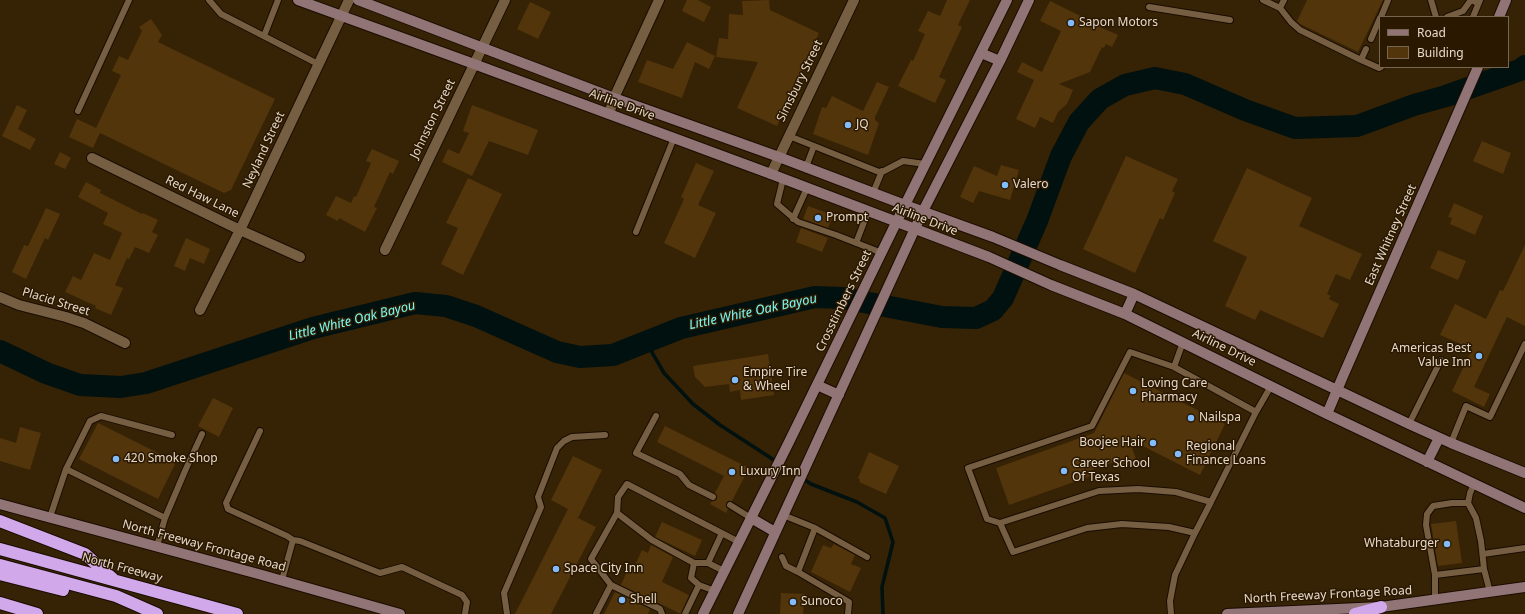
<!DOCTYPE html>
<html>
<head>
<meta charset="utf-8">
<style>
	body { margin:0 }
	#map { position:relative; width:1525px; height:614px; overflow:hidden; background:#362205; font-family:"Noto Sans",sans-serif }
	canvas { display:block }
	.legend { position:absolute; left:1379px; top:16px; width:130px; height:52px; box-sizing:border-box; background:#2b1800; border:1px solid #766550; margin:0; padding:5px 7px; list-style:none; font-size:12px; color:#e6d9c9 }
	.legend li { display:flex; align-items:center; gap:8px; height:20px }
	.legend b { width:20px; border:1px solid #766550 }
</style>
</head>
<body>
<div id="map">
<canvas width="1525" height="614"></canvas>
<ul class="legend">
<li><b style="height:5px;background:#917475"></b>Road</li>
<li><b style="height:11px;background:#52350b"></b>Building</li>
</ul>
</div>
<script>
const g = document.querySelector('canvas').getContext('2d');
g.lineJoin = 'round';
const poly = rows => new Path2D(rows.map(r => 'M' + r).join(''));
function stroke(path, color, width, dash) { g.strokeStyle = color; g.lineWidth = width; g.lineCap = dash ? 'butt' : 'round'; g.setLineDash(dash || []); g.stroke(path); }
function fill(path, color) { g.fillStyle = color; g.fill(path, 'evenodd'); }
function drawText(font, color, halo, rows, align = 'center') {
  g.font = font + ' "Noto Sans",sans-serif'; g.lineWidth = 3; g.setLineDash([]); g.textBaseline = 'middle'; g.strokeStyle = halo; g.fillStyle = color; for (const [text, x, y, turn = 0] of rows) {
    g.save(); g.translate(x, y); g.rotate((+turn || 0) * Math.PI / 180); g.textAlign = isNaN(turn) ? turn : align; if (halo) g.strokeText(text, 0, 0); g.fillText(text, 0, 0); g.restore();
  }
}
stroke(poly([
	[646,342,664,373,693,404,720,425,811,484,857,502,885,518,893,542,882,587,883,614]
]), '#001110', 3.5);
stroke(poly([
	[0,351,46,373,80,385,121,387,146,383,313,328,415,303,446,306,476,316,557,352,580,357,613,355,681,328,815,297,843,298,942,317,976,318,993,310,1003,298,1037,221,1061,156,1079,122,1100,99,1125,85,1155,78,1185,84,1245,110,1295,128,1357,126,1414,105,1446,96,1520,70,1525,66]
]), '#001110', 22);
fill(poly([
	[687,0,698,0,711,7,704,22,682,11],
	[769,0,770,10,819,33,777,126,737,108,758,62,716,57,719,38,728,39,729,14,743,15,742,1],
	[947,0,970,0,958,25,962,27,939,77,946,80,935,103,898,86,911,60,913,61,925,34,918,31,928,11,940,16],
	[1307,0,1383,0,1358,52,1300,24,1297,21],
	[1050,1,1101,26,1100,27,1118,35,1112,47,1106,44,1104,48,1102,47,1090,72,1059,84,1073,90,1067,104,1058,112,1053,123,1040,117,1035,128,1016,119,1034,80,1017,72,1022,62,1042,72,1061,31,1040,21],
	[530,2,551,12,538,39,517,29],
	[151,19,162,35,158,42,275,99,231,190,224,193,100,133,93,148,69,137,77,119,96,128,121,75,112,71,119,56,128,60,142,31,139,27],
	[687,42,715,56,709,69,695,62,682,98,638,82,647,60,673,69],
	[877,82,889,87,875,117,875,120,879,123,868,155,813,134,822,107,826,108,832,96,863,111],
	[17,105,27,110,18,129,36,139,30,150,2,136],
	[472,105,538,130,528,155,489,141,472,176,442,162,448,149,459,154,469,133,463,131],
	[1482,141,1511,153,1503,174,1473,161],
	[372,149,399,161,393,174,390,172,374,207,377,208,365,232,339,218,338,221,326,215,336,196,351,203,354,196,356,197,371,163,366,161],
	[60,152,71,158,65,169,54,164],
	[1126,156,1178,179,1172,191,1175,193,1163,220,1160,218,1135,273,1083,249],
	[696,163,714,171,698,205,716,213,695,258,664,243,684,199,681,197],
	[1001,165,1019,170,1010,200,979,191,973,203,960,197,974,166,997,176],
	[1247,168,1312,198,1299,226,1362,254,1350,280,1336,274,1327,294,1331,296,1329,299,1339,304,1323,338,1260,310,1255,320,1225,306,1247,257,1213,241],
	[468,178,502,194,463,275,441,264,458,228,446,223],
	[86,182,101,190,100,193,142,214,143,213,158,220,152,232,158,235,149,253,135,247,129,259,127,258,115,285,123,288,111,315,95,308,96,306,65,292,73,276,81,280,94,253,110,260,122,233,103,224,108,213,78,197],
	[1454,203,1483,216,1475,235,1450,224,1452,218,1448,217],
	[808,206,833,215,828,228,803,219],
	[46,208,60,214,48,240,45,238,26,279,12,272,24,245,28,246],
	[801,228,828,238,822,252,796,242],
	[186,238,210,249,204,264,190,258,185,271,174,266],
	[1525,245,1525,326,1507,317,1474,387,1490,394,1484,407,1452,391,1472,349,1440,335,1455,304,1486,319,1500,290,1503,291],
	[1438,250,1466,261,1458,280,1430,268],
	[768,354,774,395,741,400,740,390,730,392,729,384,705,387,695,377,693,366],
	[1124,373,1225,424,1200,475,1129,439,1137,462,1119,468,1117,461,1089,471,1091,476,1009,505,996,468,1094,433],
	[213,398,233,408,219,437,198,426],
	[98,423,176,462,158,499,79,459],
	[665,426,749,468,732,501,728,501,726,503,726,507,728,509,726,513,710,504,712,501,717,499,717,496,715,493,724,476,657,442],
	[20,427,41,433,30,470,0,461,0,438,16,443],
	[869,452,899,466,886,494,859,482,860,480,858,478],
	[573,456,602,470,578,518,596,527,551,614,515,614,568,509,551,500],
	[1456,521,1462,563,1438,566,1431,524],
	[662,522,702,540,695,556,655,537],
	[834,544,855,555,851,564,861,568,850,592,811,572,823,545,831,548],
	[651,545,673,557,662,582,689,595,681,614,621,585,627,571,631,573,642,550,648,553],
	[615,592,650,609,648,614,604,614],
	[781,593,805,594,803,614,780,614]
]), '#52350b');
const lane = poly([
	[209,0,221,14,318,64],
	[1263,0,1280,8,1291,22,1300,30,1361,60,1379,68,1381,67],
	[1431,0,1436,17],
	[1149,7,1230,20],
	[1280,8,1284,0],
	[1381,17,1388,0],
	[1447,17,1463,11,1471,0,1478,3],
	[1473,17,1480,0],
	[264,36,278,0],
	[1371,39,1380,18],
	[1361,60,1366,49],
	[78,111,129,0],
	[789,136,879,172,884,171,903,161,925,164],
	[806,167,814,146],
	[783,179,777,204,798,222,836,235,882,253],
	[873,193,882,171],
	[793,219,807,188],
	[636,232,674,138],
	[856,243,868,212],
	[1183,342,1174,367,1256,412,1271,386],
	[656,416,636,453,680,474,689,485,713,497],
	[1409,424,1441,360],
	[260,431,226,503,228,509,287,536,293,540,300,541,380,573,402,567,462,595,467,602,465,614],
	[1451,443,1466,406,1490,417,1525,344],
	[66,469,90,421,101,416,172,435],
	[1474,484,1470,493,1468,503,1476,518,1481,541,1484,569,1490,592],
	[730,505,751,518],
	[617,513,652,540,694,563,708,563,724,571],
	[783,515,815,528],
	[50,517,66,469,165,518],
	[1000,523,987,519,968,468,1092,426,1130,352,1174,367],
	[1195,533,1211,502],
	[157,546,165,518,185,471,202,434],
	[1483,554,1525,548],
	[782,557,786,566,798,572],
	[694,563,691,578,699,585],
	[708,563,722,533],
	[1435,575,1484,569],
	[282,580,293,540],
	[611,585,591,559,617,513,618,497,627,484,739,542],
	[1435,600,1435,575,1426,525,1427,514,1433,506,1452,503,1468,503],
	[507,614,504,593,541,507,538,497,557,448,564,441,572,437,605,435],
	[596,614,611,585,660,609,662,614],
	[685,614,699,585,715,591],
	[848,614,849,602,798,572,815,528,867,557],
	[1171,614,1170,601,1175,575,1195,533,1169,527,1122,524,1087,528,1013,552,1000,523,1099,491,1138,489,1176,492,1211,502,1256,412]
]);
const street = poly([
	[609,114,614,98,659,0],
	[92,158,240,230,300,257],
	[771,174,854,0],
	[385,250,505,0],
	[0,297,19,305,66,317,84,323,125,343],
	[200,310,240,230,349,0]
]);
const secondary = poly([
	[298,0,474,64,771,174,989,257,1051,285,1125,314,1327,414,1525,508],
	[358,0,614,98,779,157,905,205,993,237,1060,265,1134,294,1409,424,1451,443,1525,473],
	[1499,17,1506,0],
	[981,53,1000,61],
	[1125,314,1134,294],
	[817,385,839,395],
	[1327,414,1343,376,1478,67],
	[1427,462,1439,438],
	[0,504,262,575,400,614],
	[751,518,775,532],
	[703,614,789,442,896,223,1007,0],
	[738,614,923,211,1000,61,1029,0],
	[1227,614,1381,607,1525,587]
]);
const highway = poly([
	[0,521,85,554,113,579],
	[0,549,237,614],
	[0,565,116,596,157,614],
	[0,574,63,590],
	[0,603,37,614],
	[1355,614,1381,607]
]);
stroke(lane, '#1a0c00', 8);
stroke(street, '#1a0c00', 12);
stroke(secondary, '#1a0c00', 12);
stroke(highway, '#1a0c00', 14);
stroke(lane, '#755e42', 6);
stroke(street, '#755e42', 10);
stroke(secondary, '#917475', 10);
stroke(highway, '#d1a9eb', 12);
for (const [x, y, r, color] of [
	[1071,23,4,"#83bcfb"],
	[848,125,4,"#83bcfb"],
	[1005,185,4,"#83bcfb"],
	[818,218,4,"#83bcfb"],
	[1479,356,4,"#83bcfb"],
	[735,380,4,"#83bcfb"],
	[1133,391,4,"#83bcfb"],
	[1191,418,4,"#83bcfb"],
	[1153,443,4,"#83bcfb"],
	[1178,454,4,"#83bcfb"],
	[116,459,4,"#83bcfb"],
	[1064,471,4,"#83bcfb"],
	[732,472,4,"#83bcfb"],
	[1447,544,4,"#83bcfb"],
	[556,569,4,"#83bcfb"],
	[622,600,4,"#83bcfb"],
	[793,602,4,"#83bcfb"]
]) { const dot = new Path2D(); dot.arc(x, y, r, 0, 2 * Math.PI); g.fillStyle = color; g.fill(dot); stroke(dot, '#2b1800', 1.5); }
drawText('12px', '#e6d9c9', '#2b1800', [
	["Sapon Motors",1079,23],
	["JQ",856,125],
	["Valero",1013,185],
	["Prompt",826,218],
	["Americas Best",1471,349,"right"],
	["Value Inn",1471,363,"right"],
	["Empire Tire",743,373],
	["& Wheel",743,387],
	["Loving Care",1141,384],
	["Pharmacy",1141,398],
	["Nailspa",1199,418],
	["Boojee Hair",1145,443,"right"],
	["Regional",1186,447],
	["Finance Loans",1186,461],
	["420 Smoke Shop",124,459],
	["Career School",1072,464],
	["Of Texas",1072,478],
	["Luxury Inn",740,472],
	["Whataburger",1439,544,"right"],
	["Space City Inn",564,569],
	["Shell",630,600],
	["Sunoco",801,602]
], 'left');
drawText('12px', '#e6d9c9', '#2b1800', [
	["Simsbury Street",800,81,-64],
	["Airline Drive",622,105,20],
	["Johnston Street",433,119,-64],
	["Neyland Street",264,150,-65],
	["Red Haw Lane",202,197,26],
	["Airline Drive",925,220,21],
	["East Whitney Street",1391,235,-66],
	["Crosstimbers Street",844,301,-64],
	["Placid Street",56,302,17],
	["Airline Drive",1224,348,26],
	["North Freeway Frontage Road",204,546,15],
	["North Freeway",122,568,15],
	["North Freeway Frontage Road",1328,595,-3]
]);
drawText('italic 13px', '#78faf5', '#2b1800', [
	["Little White Oak Bayou",753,312,-12],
	["Little White Oak Bayou",352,321,-14]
]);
</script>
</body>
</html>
